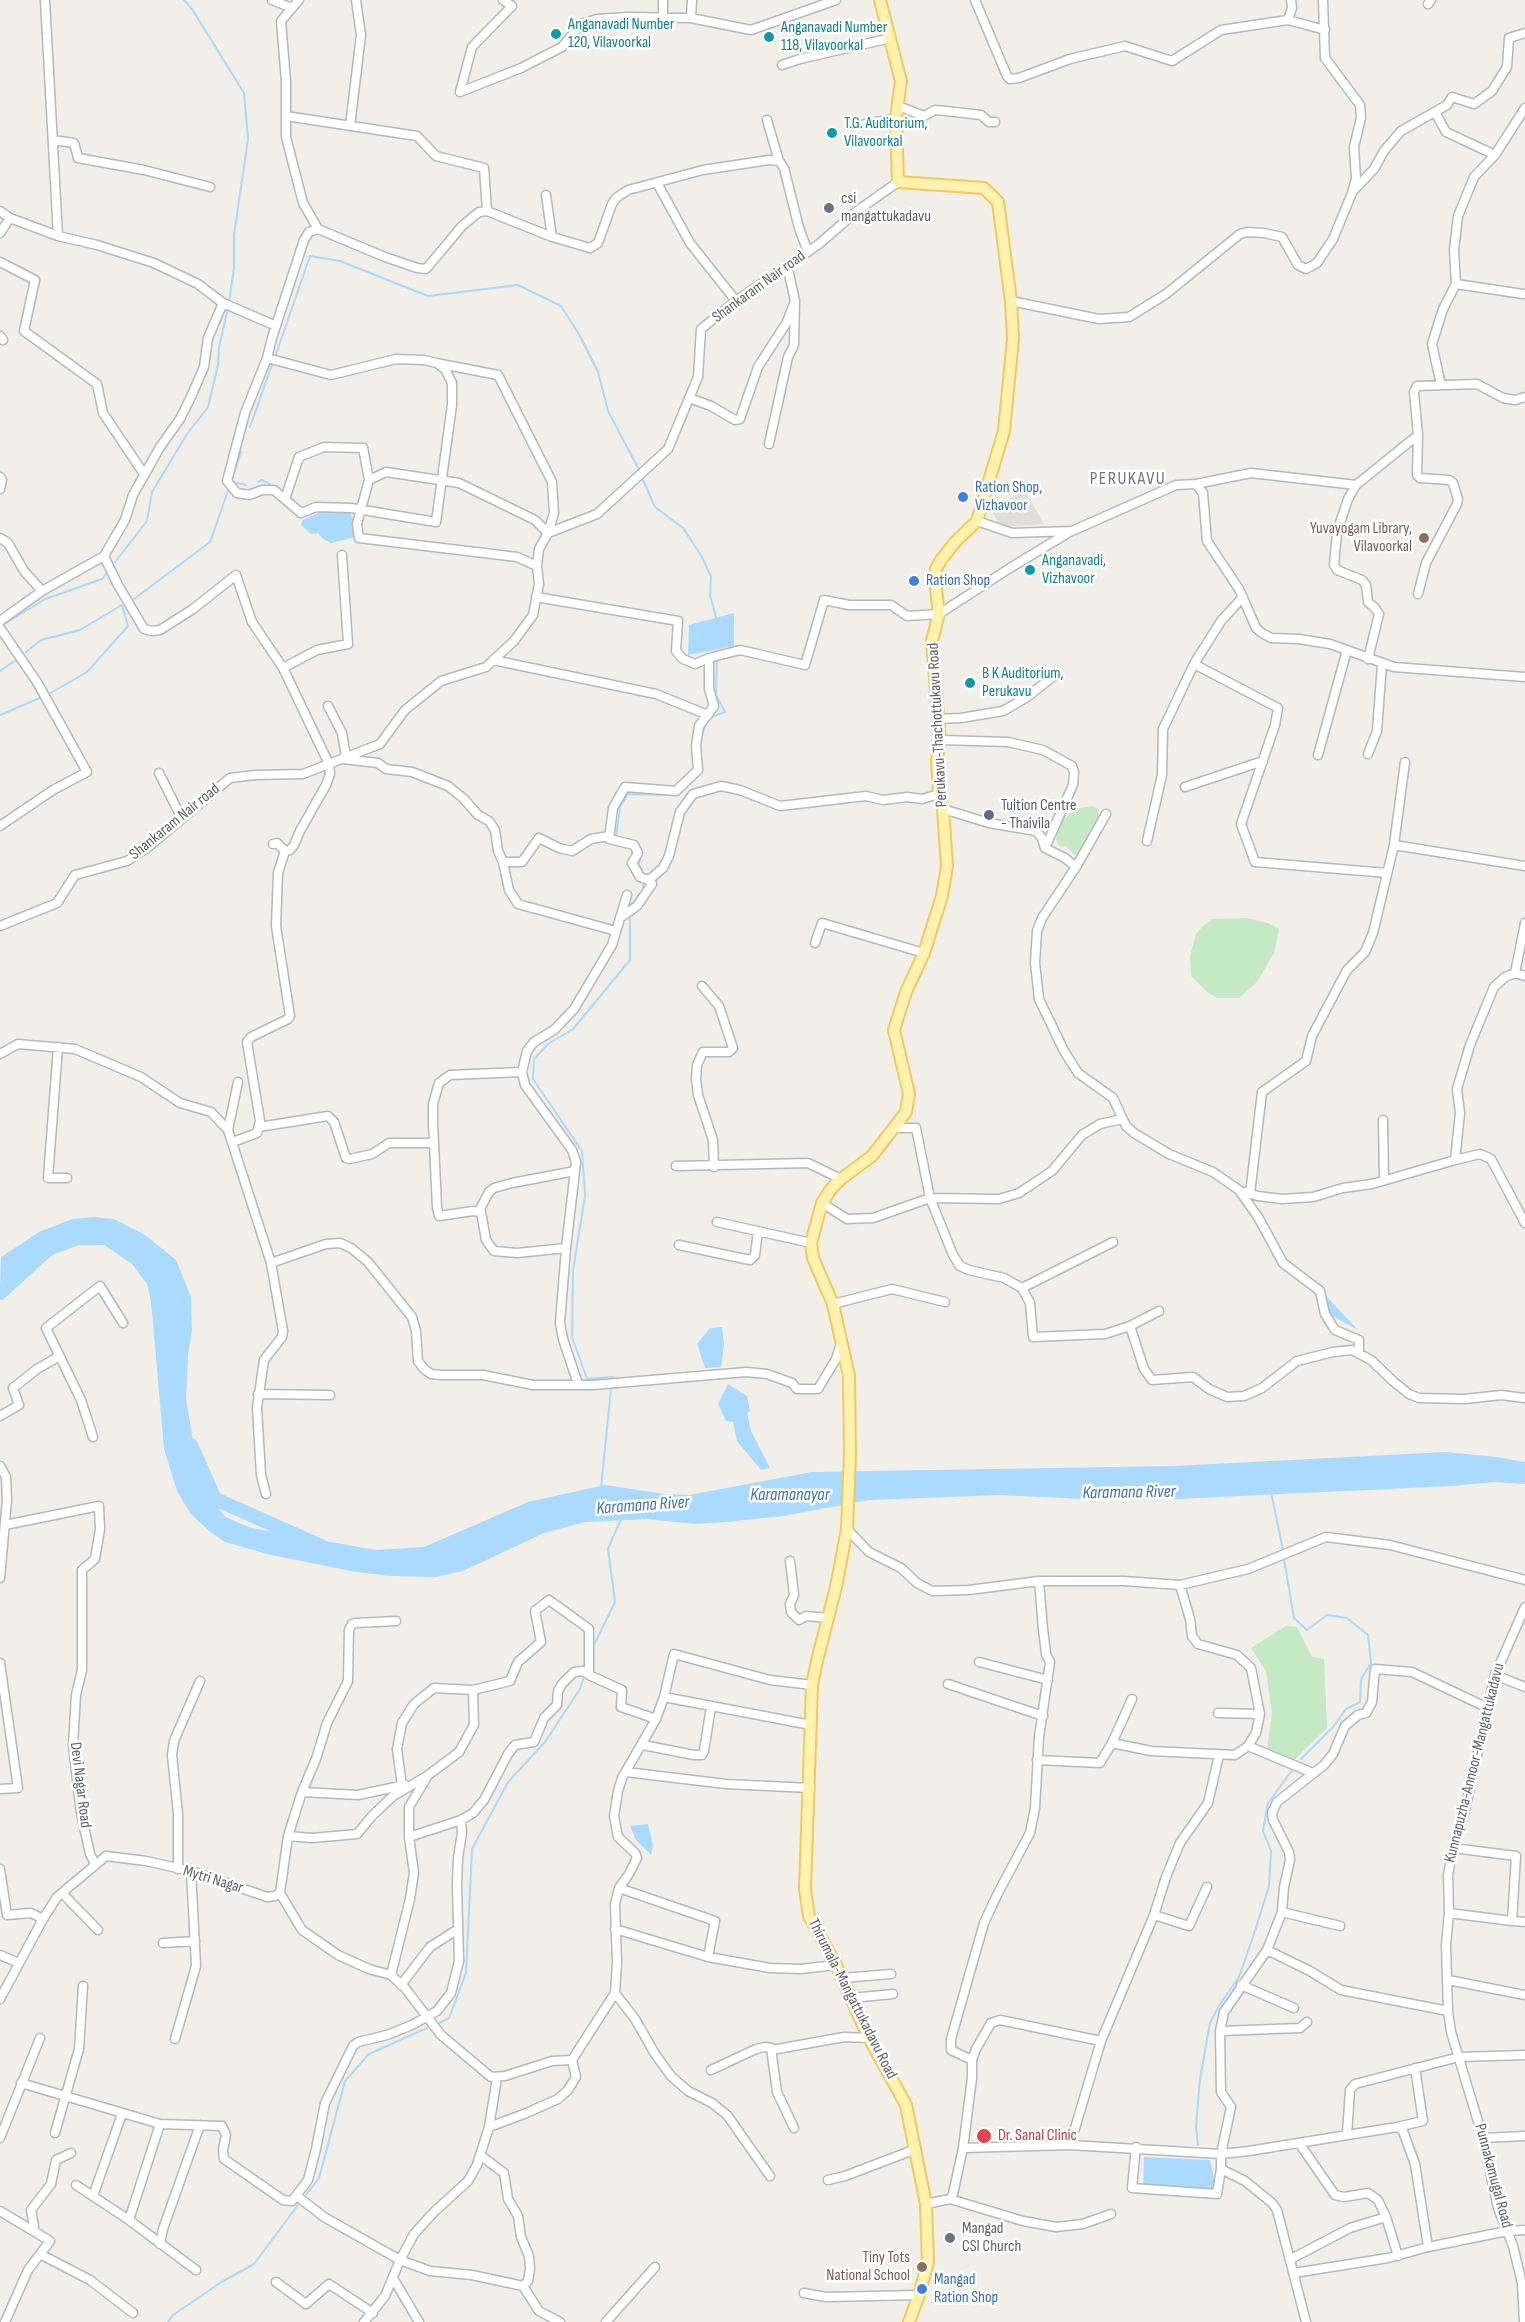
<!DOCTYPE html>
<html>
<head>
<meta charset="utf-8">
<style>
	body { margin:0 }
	canvas { display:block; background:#f1efe8 }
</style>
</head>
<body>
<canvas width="1525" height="2322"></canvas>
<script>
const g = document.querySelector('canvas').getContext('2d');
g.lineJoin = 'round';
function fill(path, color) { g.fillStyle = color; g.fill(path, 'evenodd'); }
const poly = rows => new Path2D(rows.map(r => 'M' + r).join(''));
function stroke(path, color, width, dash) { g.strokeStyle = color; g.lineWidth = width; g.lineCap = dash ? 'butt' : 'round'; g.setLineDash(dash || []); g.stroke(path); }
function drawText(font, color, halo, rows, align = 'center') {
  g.font = font + ' "Sofia Sans Condensed",sans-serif'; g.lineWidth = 5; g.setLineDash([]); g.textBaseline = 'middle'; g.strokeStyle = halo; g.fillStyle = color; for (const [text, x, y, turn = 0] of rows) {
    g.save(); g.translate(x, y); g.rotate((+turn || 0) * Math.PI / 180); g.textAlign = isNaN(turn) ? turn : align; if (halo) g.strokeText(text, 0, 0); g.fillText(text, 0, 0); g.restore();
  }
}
fill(poly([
	[1025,491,1044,524,1001,527,990,508]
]), '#e1ded6');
fill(poly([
	[1093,806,1099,809,1095,837,1089,854,1080,857,1073,854,1066,846,1061,847,1057,843,1056,834,1060,822,1071,813,1080,808],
	[1246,918,1268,923,1279,929,1274,953,1257,982,1239,998,1217,998,1207,992,1191,976,1190,956,1196,934,1203,926,1213,919],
	[1286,1626,1297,1627,1312,1657,1324,1659,1327,1728,1294,1760,1267,1748,1272,1713,1266,1671,1251,1648]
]), '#c5e8c5');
fill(poly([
	[337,509,350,513,355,522,355,537,331,543,323,539,318,533,311,534,301,525,303,520,316,514,325,510],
	[734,613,734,646,688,655,689,625],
	[94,1217,114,1219,145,1235,176,1260,191,1297,192,1330,188,1355,186,1399,195,1453,205,1490,225,1517,251,1528,376,1550,424,1547,528,1502,605,1485,665,1494,689,1495,812,1472,1174,1466,1446,1452,1496,1457,1525,1462,1525,1484,1495,1482,1451,1486,1177,1499,1104,1500,1000,1495,869,1500,783,1516,726,1522,695,1524,647,1519,585,1522,544,1533,463,1571,436,1577,391,1576,356,1572,271,1555,225,1542,209,1531,190,1513,177,1491,164,1449,151,1301,147,1284,132,1264,104,1245,79,1245,25,1265,0,1288,1,1257,39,1232,72,1219],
	[1325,1295,1358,1330,1327,1313],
	[722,1327,724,1344,721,1367,705,1368,697,1344,710,1328],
	[728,1384,747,1396,750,1411,747,1413,751,1431,770,1468,761,1470,737,1441,733,1422,726,1421,718,1404],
	[648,1824,653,1845,651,1855,636,1840,630,1826],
	[1144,2157,1210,2160,1217,2192,1143,2190]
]), '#aadaff');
stroke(poly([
	[184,0,192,9,244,93,248,139,234,235,234,268,229,302],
	[275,357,310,256,340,261,428,296,518,285,561,306,580,336,598,372,608,411,638,468],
	[250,427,273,362],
	[232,479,241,452],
	[643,480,655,507,683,528,702,557,711,577,710,595,717,621],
	[233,482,246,485],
	[258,482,262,480,270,484],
	[288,495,301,508],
	[115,562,147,521,152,492,187,434,208,407,218,365,219,347,228,308],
	[134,599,210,542,228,491],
	[6,623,45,599,102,579,106,574],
	[26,652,41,640,80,630,122,605,128,626,87,672,47,695],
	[0,671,16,660],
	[0,715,42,697],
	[711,717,725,712,716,695,717,657],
	[702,735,706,724],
	[616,837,620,807,628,794,672,795],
	[625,839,636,841,641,850,639,865,644,874],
	[632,904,643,890,643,885],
	[613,1377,587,1379,572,1337,573,1270,585,1196,582,1151,533,1079,534,1059,548,1044,573,1029,630,960,630,919],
	[601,1488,611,1389],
	[1271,1492,1283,1550],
	[1284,1559,1294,1618,1307,1630,1327,1615,1347,1618,1368,1635,1371,1663,1361,1679,1360,1702,1346,1709,1333,1727,1301,1759],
	[595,1643,615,1602,608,1549,621,1519],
	[439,2023,449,2018,466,1973,472,1849,508,1782,545,1742,580,1689,583,1679],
	[1198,2145,1196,2127,1200,2079,1210,2023,1220,2004,1239,1977,1256,1928,1269,1886,1271,1851,1263,1831,1268,1803,1293,1769],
	[306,2195,319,2178,345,2081,369,2054,427,2028],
	[168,2322,173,2315,223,2281,254,2264,298,2205]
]), '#aadaff', 2);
stroke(poly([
	[0,1293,47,1250],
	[191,1445,215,1499,321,1546]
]), '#aadaff', 14);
const minor = poly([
	[45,0,58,236],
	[272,0,292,8],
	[299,0,281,21,286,81,286,137,303,203,318,229],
	[503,0,512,6,472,47,460,92,521,68,562,47,581,24,597,19,627,17,691,18,751,30,836,0],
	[663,0,663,17],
	[975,0,1007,76,1010,79,1019,78,1070,59,1125,46,1172,61,1221,30,1288,20],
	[1291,0,1292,8,1288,20,1325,30],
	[1428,4,1431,0],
	[691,18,692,0],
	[782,65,800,59,891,38],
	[898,106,924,116,935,110,946,111,981,115,989,122,995,122],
	[1435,112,1446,132,1495,155],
	[286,116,417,136,436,156,484,168,487,211],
	[767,120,779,161],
	[862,125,896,118],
	[350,126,361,35,356,0],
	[53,140,74,143,78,158,144,170,210,187],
	[657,183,690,243,736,301],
	[1354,190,1374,169,1384,151,1401,131,1447,105,1452,97,1474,104,1492,91,1507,67,1509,38,1525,33],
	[546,195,552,237],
	[0,211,10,218,0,233],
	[10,218,58,236,97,245,154,263,198,284,223,303,208,338,204,367,190,399,180,419,160,447,133,495,125,520,104,556,118,585,144,629,152,631,160,630,193,609,236,575,252,622,283,668,329,764,330,774,326,785,300,831,294,845,290,850,285,851,277,843,273,844],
	[0,262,35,280,24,331,97,384,103,413,144,474],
	[1456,284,1523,294],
	[1011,301,1099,319,1129,317,1166,294,1240,234,1247,232,1264,233,1282,237,1298,265,1306,269,1317,263,1333,239,1352,193,1356,179,1354,147,1361,118,1360,105,1325,58,1323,0],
	[223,303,276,326],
	[0,336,3,340],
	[267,358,331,375,396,359,424,360,437,363,445,369,452,383,452,405,436,522,351,508,316,507,301,513,274,490,262,490,249,495,237,493,227,481,245,413,267,358,272,338,304,240,309,232,318,229,385,257,417,268,426,269,462,226,479,212,487,211,552,237,590,248,598,243,612,204,616,198,628,190,703,170,769,160,779,161,784,168,799,228,808,252],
	[1441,385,1432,344,1443,309,1456,284,1454,250,1458,216,1474,177,1495,155,1525,108],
	[689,398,711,406,735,420,740,419,758,367,787,322,795,301],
	[1418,435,1414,392,1417,386,1477,384,1503,398,1515,400,1525,397],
	[769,444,788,357,794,345,795,301,787,265],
	[0,477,2,480,0,489],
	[369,480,357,524,359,538,517,557,537,566],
	[1196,484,1251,473,1356,485],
	[285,499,299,457,324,447,363,448,369,480,386,472,459,483,535,520,548,533,554,513,552,482,498,375,441,364],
	[977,521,1012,533,1072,531,1176,485,1196,484,1203,493,1207,541,1239,589,1256,628,1262,633,1271,638,1299,639,1330,644,1394,667,1525,677],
	[0,538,8,543,24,571,42,591],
	[536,597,678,621,676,651,683,659,695,664,709,658,709,689,714,706,699,726,696,746,698,770,676,791,625,787,613,808,609,839,634,845,638,853,632,863,640,877,649,880,652,884,637,906,620,918],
	[0,621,42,591,104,556],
	[0,628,37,682,87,772,53,790,0,826],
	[709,658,740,650,805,665,824,600,849,605,891,605,907,616,939,614,1010,568,1071,531],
	[1368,659,1379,614,1375,608,1368,602,1366,585,1362,580,1337,570,1334,565,1337,532,1348,499,1356,485,1418,435,1417,475,1420,478,1449,480,1453,483,1458,499,1457,504,1426,563,1418,594],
	[493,660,656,694,708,715],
	[1194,664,1278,708,1275,725,1241,824,1255,862,1387,873],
	[283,668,317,650,348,644,342,555],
	[328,706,342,733,346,757],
	[938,719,961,718,1003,711,1027,697,1055,675],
	[940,740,1008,742,1043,750,1072,766,1074,772,1073,785,1045,848],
	[1368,754,1377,731,1382,664],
	[1318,755,1347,650],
	[343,759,378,763,386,769,412,772,448,786,463,798,478,815,489,821,495,830,498,851,503,862,522,862,539,838,559,848,572,851,591,839,609,836],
	[159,773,182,819],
	[1185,787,1263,761],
	[943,809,989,823,1036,831,1042,838,1045,848,1065,858,1076,867,1042,918,1037,931,1035,963,1039,999,1064,1051,1078,1073,1113,1098,1126,1126,1134,1133,1169,1154,1213,1172,1239,1190,1258,1217,1283,1263,1320,1291,1325,1314,1335,1330,1359,1340,1359,1352],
	[1147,841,1162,775,1163,729,1194,664,1221,621,1243,597],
	[1394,845,1525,866],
	[503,862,509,890,518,904,616,931],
	[1076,867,1106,814],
	[649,880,663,868,669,856,680,812,693,794,721,786,740,790,780,806,866,796,883,800,907,797,922,799,939,794],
	[1525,923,1515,973,1525,976],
	[0,926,57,903,75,875,127,861,147,848,230,778,255,775,303,774,380,744,405,710,441,681,486,667,514,641,533,615,539,584,537,566,539,549,548,533,597,514,668,449,698,377,701,329,736,301,819,244,857,211,898,182],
	[815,943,822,923,924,953],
	[702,986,719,1006,733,1048,729,1052,703,1052,697,1065,696,1079,698,1095,713,1140,714,1167],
	[58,1047,48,1178,67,1178],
	[0,1054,18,1044,75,1049,141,1077,180,1103,211,1112,228,1130],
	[522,1072,450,1075,439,1083,433,1104,433,1122,437,1207,439,1216,473,1211,481,1212,486,1240,494,1251,517,1253,566,1248],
	[238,1082,228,1130,271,1263,283,1331,282,1337,264,1360,257,1408,261,1475,266,1494],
	[1383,1120,1384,1180],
	[259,1127,328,1116,334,1122,346,1158,350,1159,372,1154,389,1143,433,1143],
	[893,1128,916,1128,930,1198,953,1255,960,1266,969,1270,1004,1278,1022,1288,1030,1303,1033,1337,1105,1334,1130,1326,1144,1369,1152,1380,1193,1377,1209,1389,1227,1397,1244,1396,1262,1388,1297,1361,1333,1352,1352,1350,1371,1360,1394,1382,1409,1394,1419,1398,1465,1399,1501,1395,1525,1398],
	[233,1142,257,1133,260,1121,247,1042,251,1037,288,1019,290,1016,276,926,278,873,285,851],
	[1455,1160,1480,1154,1491,1159,1525,1223],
	[676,1166,808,1163,841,1179],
	[1245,1192,1258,1196,1282,1199,1313,1197,1343,1188,1372,1184,1455,1160,1460,1113,1457,1089,1470,1045,1494,987,1505,977,1515,973],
	[1250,1194,1262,1092,1306,1061,1312,1036,1347,970,1365,952,1373,933,1394,845,1405,762],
	[822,1203,847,1219,873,1218,930,1198,999,1199,1019,1193,1052,1171,1082,1135,1100,1124,1122,1119],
	[479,1211,489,1192,494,1188,512,1183,575,1171],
	[717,1222,811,1243],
	[679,1245,750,1260,755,1255,758,1231],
	[271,1263,326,1244,340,1243,351,1248,368,1262,412,1317,416,1331,418,1361,424,1369,431,1374,441,1375,483,1375,533,1385,593,1385,746,1372,767,1374,792,1383,797,1389,818,1389,836,1359,842,1341],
	[1022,1288,1113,1242],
	[833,1304,892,1289,945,1302],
	[1130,1326,1159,1311],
	[578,1384,563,1339,560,1323,566,1248,576,1162,572,1150,525,1085,522,1072,527,1051,534,1042,554,1030,574,1009,612,945,627,895],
	[258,1394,330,1395],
	[0,1416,19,1405,13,1388,37,1369,58,1357],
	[93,1437,81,1400,46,1328,100,1286,123,1323],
	[0,1466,6,1477,7,1500,0,1578],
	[5,1525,99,1506,100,1529,95,1559,82,1570,82,1670,76,1695,73,1745,81,1813,90,1854,95,1864],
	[847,1529,869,1552,901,1568,917,1583,932,1591,969,1590,1039,1581,1124,1581,1180,1585,1248,1569,1326,1537,1390,1545,1525,1580],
	[790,1561,794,1595,790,1604,791,1612,799,1620,806,1616,828,1618],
	[1180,1585,1190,1619,1192,1636,1198,1644,1237,1655,1251,1668,1260,1714,1256,1733,1248,1746,1313,1773],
	[396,1621,356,1623,352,1624,349,1630,348,1681,327,1723,316,1759,302,1792,288,1836,280,1893,302,1930,338,1955,369,1969,391,1975,405,1988,441,2035,491,2077,505,2076,552,2061,572,2060],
	[979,1662,1048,1680],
	[0,1663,18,1788,0,1789],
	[1495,1675,1525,1687],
	[948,1684,1043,1716],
	[664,1697,811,1725],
	[1218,1713,1260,1714],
	[1112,1743,1132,1699],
	[643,1745,694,1755,702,1755,704,1751,711,1707],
	[1037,1760,1100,1763,1112,1743,1151,1751,1235,1755,1248,1746],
	[626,1772,726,1784,810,1788],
	[402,1786,397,1749,402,1723,414,1704,434,1688,473,1690],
	[302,1792,358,1795,405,1785],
	[288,1836,312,1838,357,1834,372,1816,393,1796,427,1776,459,1752,474,1725,473,1690,510,1681,518,1662,541,1642,535,1611,549,1600,589,1629,589,1675,622,1690,621,1707,656,1719],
	[409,1837,461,1820,473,1813,484,1800,508,1754,515,1745,534,1742,544,1718,557,1705,558,1691,562,1684,574,1672,583,1671,589,1675],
	[1453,1848,1516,1856,1512,1921,1525,1922],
	[0,1869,7,1915,31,1913,43,1919],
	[178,1869,178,1814,172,1755,174,1741,200,1681],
	[619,1888,715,1921,708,1957],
	[62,1893,98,1930],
	[1282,1912,1340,1926],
	[1449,1913,1512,1921],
	[1154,1915,1189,1926,1207,1887],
	[615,1929,708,1957,770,1968,801,1969,836,1965],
	[163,1943,195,1941],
	[1267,1950,1310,1971,1341,1990,1448,2011],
	[0,1955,19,1963],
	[391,1975,410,1899,414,1873,409,1837,409,1807,427,1777],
	[842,1978,891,1974],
	[1448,1980,1525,1995],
	[401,1985,430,1947,458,1929],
	[1241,1985,1294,2008],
	[615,1993,635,2019,655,2054,671,2076,688,2091,712,2103,727,2115,770,2176],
	[851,1998,893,1994],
	[0,1999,43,1919,57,1897,106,1856,146,1861,191,1871,267,1897,275,1896,280,1893],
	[1220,2031,1300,2028,1307,2022],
	[175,2039,196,1966,191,1871],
	[772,2050,844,2037,869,2038],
	[972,2060,976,2049,991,2023,1000,2020,1101,2041],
	[711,2070,756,2049,765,2047,771,2048,777,2092,794,2128],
	[21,2083,160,2124,222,2126,226,2135,223,2150,224,2159,283,2200,292,2201,308,2180,316,2149,325,2103,353,2046,358,2042,387,2035,412,2025,437,2011,451,1993,459,1961,457,1885,458,1858,462,1833,461,1820],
	[489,2127,497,2078],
	[1397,2127,1423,2121,1415,2068],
	[55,2133,79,2049,83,1986],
	[1347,2134,1350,2090,1355,2084,1459,2057,1525,2055],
	[0,2138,40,2038],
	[1483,2138,1525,2136],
	[1299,2143,1335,2195,1344,2197,1368,2193,1378,2200,1386,2217,1398,2256],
	[1070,2145,1101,2041,1154,1915,1166,1877,1180,1843,1208,1803,1219,1755],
	[1136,2147,1132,2188,1217,2194,1221,2169],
	[963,2148,1070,2145,1221,2154,1231,2107,1221,2092,1220,2031,1224,2012,1267,1950,1282,1912,1284,1887,1290,1860,1289,1852,1273,1820,1272,1813,1277,1802,1324,1765,1333,1754,1345,1726,1358,1715,1366,1713,1372,1702,1375,1669,1412,1672,1488,1708],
	[480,2155,504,2173,508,2199,518,2216,521,2237,529,2256,530,2269,528,2281,523,2286],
	[828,2180,845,2176,916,2149],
	[76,2185,129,2220,196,2270],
	[93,2196,122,2114],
	[297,2196,324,2217,400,2260,430,2271,472,2275,523,2286,539,2311,560,2322],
	[950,2199,1023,2221,1056,2227,1083,2224,1111,2214],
	[926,2204,950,2199,953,2194,963,2148,972,2078,972,2060,951,2050,951,2039,984,1923,997,1895,1030,1833,1035,1808,1039,1737,1050,1662,1046,1654,1043,1629,1039,1581],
	[0,2211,50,2241,28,2270,5,2322],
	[129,2220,160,2124],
	[31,2229,34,2226,31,2210,51,2184,56,2160,71,2153],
	[160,2244,163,2229,200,2125],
	[40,2254,90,2280,133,2313],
	[1291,2259,1350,2228,1386,2217],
	[1294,2273,1388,2258,1428,2247,1507,2231,1525,2230],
	[393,2278,419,2322],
	[276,2282,306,2304,329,2284,373,2313],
	[804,2293,826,2297,919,2295],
	[364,2322,385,2296,400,2260,414,2234,434,2212,468,2181,477,2165,489,2127,524,2114,558,2099,568,2090,576,2077,572,2060,615,1993,617,1963,615,1904,619,1888,629,1874,637,1858,635,1853,618,1837,614,1816,618,1791,622,1778,656,1719,664,1697,674,1654,770,1680,812,1685],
	[606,2322,655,2267],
	[1306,2322,1277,2210,1272,2203,1245,2181,1221,2169,1221,2154,1249,2151,1397,2127,1403,2131,1415,2164,1428,2247],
	[1524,2322,1522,2283,1513,2246,1498,2208,1483,2138,1451,2032,1448,2011,1446,1945,1449,1913,1448,1875,1453,1848,1464,1814,1495,1675,1525,1607]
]);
const major = poly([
	[880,0,901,81,896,118,898,182,984,188,998,202,1011,301,1013,339,1004,431,977,521,956,541,941,560,936,569,935,581,939,614,932,641,940,740,937,760,939,794,943,809,947,866,942,896,924,953,906,992,894,1030,909,1094,906,1112,872,1156,841,1179,831,1189,822,1203,811,1243,813,1258,833,1304,849,1376,850,1455,847,1529,836,1587,817,1661,812,1685,805,1889,809,1916,836,1965,869,2038,906,2105,926,2204,928,2262,919,2295,909,2322]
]);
stroke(minor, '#b5b8bc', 11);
stroke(major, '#f2c960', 14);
stroke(minor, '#fff', 8);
stroke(major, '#fff2af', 10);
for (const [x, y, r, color] of [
	[556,34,6,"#0f9aa8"],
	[769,37,6,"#0f9aa8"],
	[832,133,6,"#0f9aa8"],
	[829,208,6,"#6b7280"],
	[963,497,6,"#3f7fe0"],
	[1424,538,6,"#8d6e63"],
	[1030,570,6,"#0f9aa8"],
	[914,581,6,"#3f7fe0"],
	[970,683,6,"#0f9aa8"],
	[989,815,6,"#5c6f8a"],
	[984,2136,8,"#e0444e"],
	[950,2238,6,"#6b7280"],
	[922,2267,6,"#8d6e63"],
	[922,2289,6,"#3f7fe0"]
]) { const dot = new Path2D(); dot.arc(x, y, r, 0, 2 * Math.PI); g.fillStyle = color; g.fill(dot); stroke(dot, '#fff', 2); }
drawText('16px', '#0d838f', '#fff', [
	["Anganavadi Number",568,25],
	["120, Vilavoorkal",568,43],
	["Anganavadi Number",781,28],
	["118, Vilavoorkal",781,46],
	["T.G. Auditorium,",844,124],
	["Vilavoorkal",844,142],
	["Anganavadi,",1042,561],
	["Vizhavoor",1042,579],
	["B K Auditorium,",982,674],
	["Perukavu",982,692]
], 'left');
drawText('16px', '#5b616d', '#fff', [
	["csi",841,199],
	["mangattukadavu",841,217],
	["Mangad",962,2229],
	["CSI Church",962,2247]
], 'left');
drawText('16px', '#5f6368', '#fff', [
	["Shankaram Nair road",759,287,-36],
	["Perukavu-Thachottukavu Road",938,725,-93],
	["Shankaram Nair road",175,822,-39],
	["Kunnapuzha-Annoor-Mangattukadavu",1475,1763,-76],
	["Devi Nagar Road",80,1785,83],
	["Mytri Nagar",213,1880,17],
	["Thirumala-Mangattukadavu Road",852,1999,63],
	["Punnakamugal Road",1493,2176,75]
]);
drawText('16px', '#366cbe', '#fff', [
	["Ration Shop,",975,488],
	["Vizhavoor",975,506],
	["Ration Shop",926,581],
	["Mangad",934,2280],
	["Ration Shop",934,2298]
], 'left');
drawText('16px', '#785e54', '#fff', [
	["Yuvayogam Library,",1412,529],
	["Vilavoorkal",1412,547],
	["Tiny Tots",910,2258],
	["National School",910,2276]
], 'right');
drawText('16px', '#4e5e75', '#fff', [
	["Tuition Centre",1001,806],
	["- Thaivila",1001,824]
], 'left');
drawText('16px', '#be3a42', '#fff', [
	["Dr. Sanal Clinic",998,2136]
], 'left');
g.letterSpacing = '1.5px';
drawText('18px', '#70757a', '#fff', [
	["PERUKAVU",1128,479]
]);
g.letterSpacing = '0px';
drawText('italic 18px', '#4174aa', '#fff', [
	["Karamana River",1129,1493,-1],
	["Karamanayar",790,1495],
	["Karamana River",643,1506,-4]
]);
</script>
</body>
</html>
